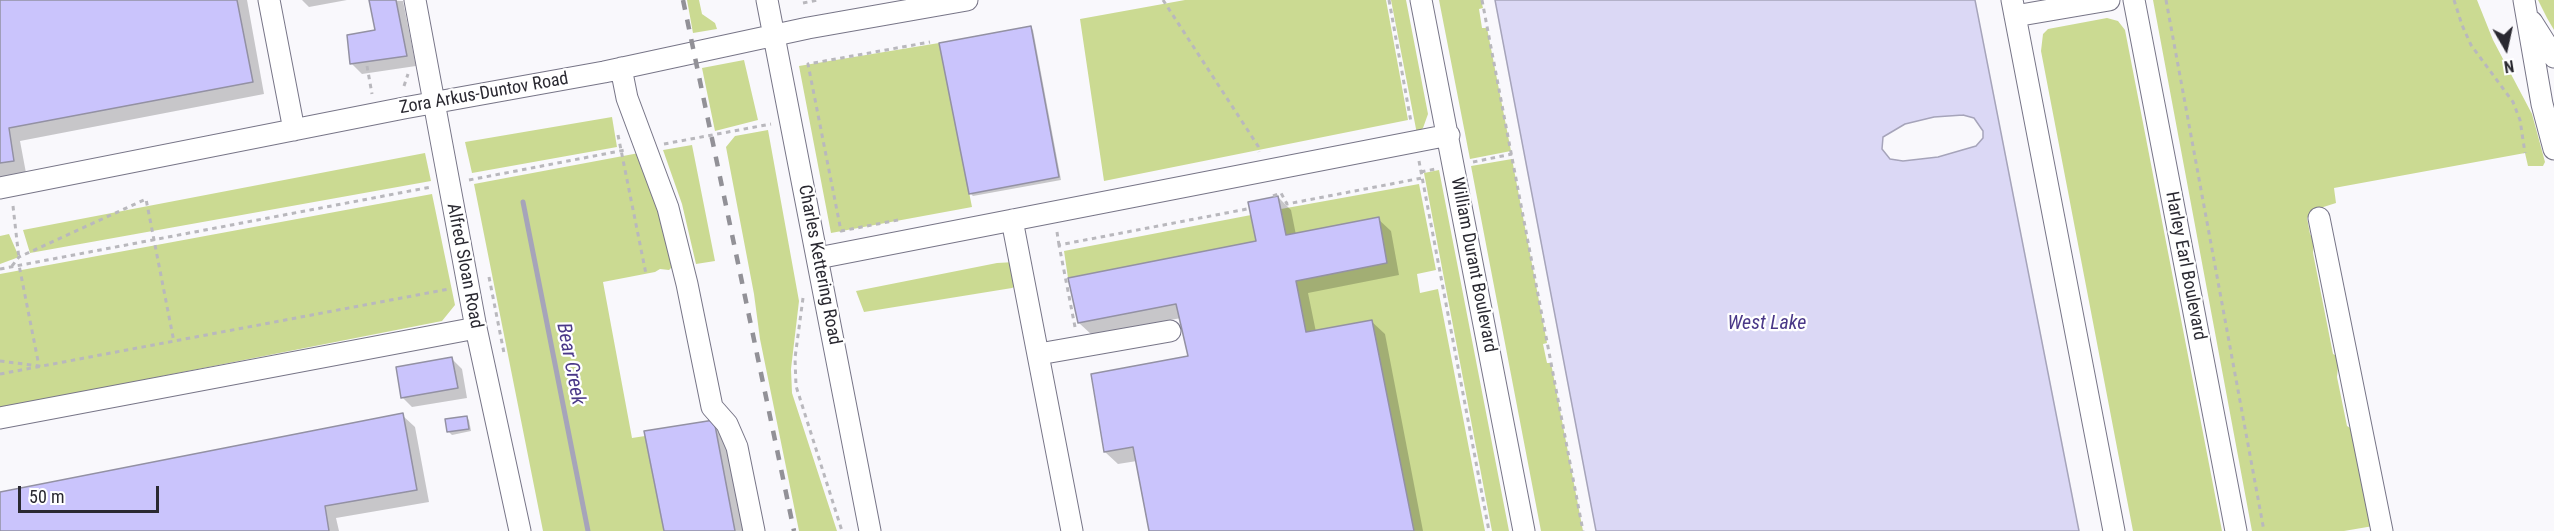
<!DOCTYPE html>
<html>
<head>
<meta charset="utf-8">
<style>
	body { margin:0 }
	#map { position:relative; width:2554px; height:531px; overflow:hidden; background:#f9f8fc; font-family:"Roboto Condensed",sans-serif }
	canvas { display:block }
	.north { position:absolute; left:2476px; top:18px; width:60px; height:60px; -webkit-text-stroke:4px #fff; paint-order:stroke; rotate:171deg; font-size:16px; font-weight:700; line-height:24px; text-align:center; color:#2a2931 }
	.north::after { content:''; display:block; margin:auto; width:21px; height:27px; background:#2a2931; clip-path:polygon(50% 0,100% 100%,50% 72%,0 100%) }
	.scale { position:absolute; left:18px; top:486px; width:141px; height:27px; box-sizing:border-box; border:3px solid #2a2931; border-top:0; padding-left:8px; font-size:18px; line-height:21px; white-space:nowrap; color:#2a2931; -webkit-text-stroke:4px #fff; paint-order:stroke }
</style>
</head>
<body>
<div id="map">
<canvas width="2554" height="531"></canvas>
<div class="north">N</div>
<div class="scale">50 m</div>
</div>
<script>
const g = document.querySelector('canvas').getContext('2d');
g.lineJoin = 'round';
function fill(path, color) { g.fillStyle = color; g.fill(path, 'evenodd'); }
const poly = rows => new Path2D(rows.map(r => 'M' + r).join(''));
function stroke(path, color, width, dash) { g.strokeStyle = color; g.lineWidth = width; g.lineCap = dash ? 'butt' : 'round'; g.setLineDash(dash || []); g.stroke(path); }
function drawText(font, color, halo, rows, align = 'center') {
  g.font = font + ' "Roboto Condensed",sans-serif'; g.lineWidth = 4.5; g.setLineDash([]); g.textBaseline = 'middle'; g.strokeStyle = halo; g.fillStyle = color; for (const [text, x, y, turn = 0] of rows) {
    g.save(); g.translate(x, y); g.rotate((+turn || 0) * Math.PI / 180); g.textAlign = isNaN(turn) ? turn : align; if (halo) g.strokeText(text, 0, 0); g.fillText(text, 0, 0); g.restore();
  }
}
fill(poly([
	[687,0,699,0,702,14,715,23,717,29,693,33],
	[1185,0,1386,0,1408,120,1104,181,1080,19],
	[1391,0,1406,0,1428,114,1423,128,1417,134],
	[1439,0,1481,0,1483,8,1479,9,1482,28,1487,28,1511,151,1470,159],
	[2153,0,2477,0,2493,40,2532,114,2545,162,2543,166,2528,166,2525,153,2334,188,2336,203,2314,210,2307,218,2310,234,2314,241,2313,253,2333,354,2339,357,2337,377,2347,426,2365,437,2379,525,2344,531,2252,531],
	[2538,0,2554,0,2554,30,2547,18],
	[2107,18,2118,21,2125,30,2222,531,2133,531,2041,51,2043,34,2048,29],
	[939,43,972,207,831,233,799,66],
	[744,60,758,120,715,131,702,68],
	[612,117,617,147,472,173,465,142],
	[768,130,799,301,791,369,792,393,837,531,799,531,760,339,754,294,726,147,735,136],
	[692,145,715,261,696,264,682,204,663,150],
	[425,153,431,181,30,253,23,230],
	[639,153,660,212,672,267,669,270,660,269,655,272,603,282,632,438,645,436,664,531,543,531,474,184],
	[1512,159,1547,343,1543,344,1547,363,1551,363,1583,531,1541,531,1471,166],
	[1439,170,1509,531,1492,531,1424,173],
	[1419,184,1436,270,1417,274,1420,293,1438,289,1485,531,1414,531,1372,320,1306,332,1296,281,1387,263,1379,217,1286,235,1281,209],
	[432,194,455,305,442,321,0,408,0,274],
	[1251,215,1256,241,1068,278,1064,251],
	[9,234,19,257,0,264,0,236],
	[1015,262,1019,284,1012,288,864,312,856,291,997,263]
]), '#cbda92');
const water = poly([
	[1495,0,1975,0,2079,531,1596,531,1495,0],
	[1963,115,1974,118,1983,131,1983,138,1976,146,1938,157,1903,161,1890,159,1882,149,1883,137,1905,124,1934,117,1963,115]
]);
fill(water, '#dbd8f5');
stroke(water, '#a6a4ba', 1.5);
fill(poly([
	[0,0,247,0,264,94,20,141,26,173,0,177],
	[302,0,347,0,309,7],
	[370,0,403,1,416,66,362,74,352,64,377,31],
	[1030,27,1033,30,1061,180,973,196,970,193],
	[1278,197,1291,210,1296,235,1378,219,1391,231,1399,275,1308,293,1316,332,1372,322,1385,334,1423,531,1150,531,1137,461,1118,464,1105,452,1190,357,1181,318,1092,335,1079,323,1258,242],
	[452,359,462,369,467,398,412,407,402,397],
	[402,415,415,427,429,502,336,518,339,531,0,531,0,493],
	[466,417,469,420,471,431,452,435,449,432],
	[713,422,726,435,744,531,665,531]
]), '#0003');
stroke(poly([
	[523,202,588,531]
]), '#a6a4ba', 5);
const building = poly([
	[0,0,237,0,253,82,9,128,14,161,0,163,0,0],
	[369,0,396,0,407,56,350,64,347,35,375,30,369,0],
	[1031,26,1059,177,969,194,939,43,1031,26],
	[1278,196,1286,235,1379,217,1387,263,1296,281,1306,332,1372,320,1414,531,1149,531,1133,447,1104,452,1091,374,1188,356,1176,304,1078,323,1068,278,1256,241,1248,202,1278,196],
	[452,357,458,388,401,398,396,367,452,357],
	[403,413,417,490,325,506,329,531,0,531,0,492,403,413],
	[467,416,469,429,447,432,445,419,467,416],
	[714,420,735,531,664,531,644,431,714,420]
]);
fill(building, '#cac4fc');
stroke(building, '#9391a3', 1.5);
const minor = poly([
	[269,0,294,130],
	[415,0,476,328,520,531],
	[767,0,870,531],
	[1421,0,1524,531],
	[2012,0,2114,531],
	[2134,0,2236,531],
	[2524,0,2542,104,2554,149],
	[2015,16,2109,0],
	[2532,22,2554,57],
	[621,68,627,98,668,208,687,284,712,407,727,424,737,447,754,531],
	[0,188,404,108,604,72,808,28,967,0],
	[2319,218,2382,531],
	[1012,220,1072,531],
	[818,258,1449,135],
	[1039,354,1170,331],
	[0,418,476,328]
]);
stroke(minor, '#777587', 23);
stroke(poly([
	[1163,0,1258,146,1259,152],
	[1389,0,1411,122],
	[1482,0,1583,531],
	[2166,0,2264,531],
	[2454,0,2462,25,2471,45,2513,102,2520,120,2525,153],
	[803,3,818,0],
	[367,66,372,94],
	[404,86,408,74],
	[618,135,646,274],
	[664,144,771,124],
	[1419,161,1489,531],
	[1473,162,1512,154],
	[1421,172,1435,169],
	[469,180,625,150],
	[1273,196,1281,193,1287,204,1422,178],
	[13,206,19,259],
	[898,220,841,231,808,64,930,42],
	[1057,232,1059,245],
	[12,266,19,257,146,199,174,342],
	[0,269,431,187],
	[489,277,504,353],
	[803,298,795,358,796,386,842,531],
	[1075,327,1059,245,1247,209],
	[0,361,39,366,19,265],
	[0,374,449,289]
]), '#b9b8bd', 3, [4.5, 4.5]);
stroke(minor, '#fff', 21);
stroke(poly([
	[683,0,794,531]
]), '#929197', 4.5, [10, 10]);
drawText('18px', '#2a2931', '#fff', [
	["Zora Arkus-Duntov Road",484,94,-10],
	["Charles Kettering Road",819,265,79],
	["William Durant Boulevard",1473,265,79],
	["Alfred Sloan Road",464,266,79],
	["Harley Earl Boulevard",2185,266,79]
]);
drawText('italic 20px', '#4a3888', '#fff', [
	["West Lake",1767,324],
	["Bear Creek",570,364,79]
]);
</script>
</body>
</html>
